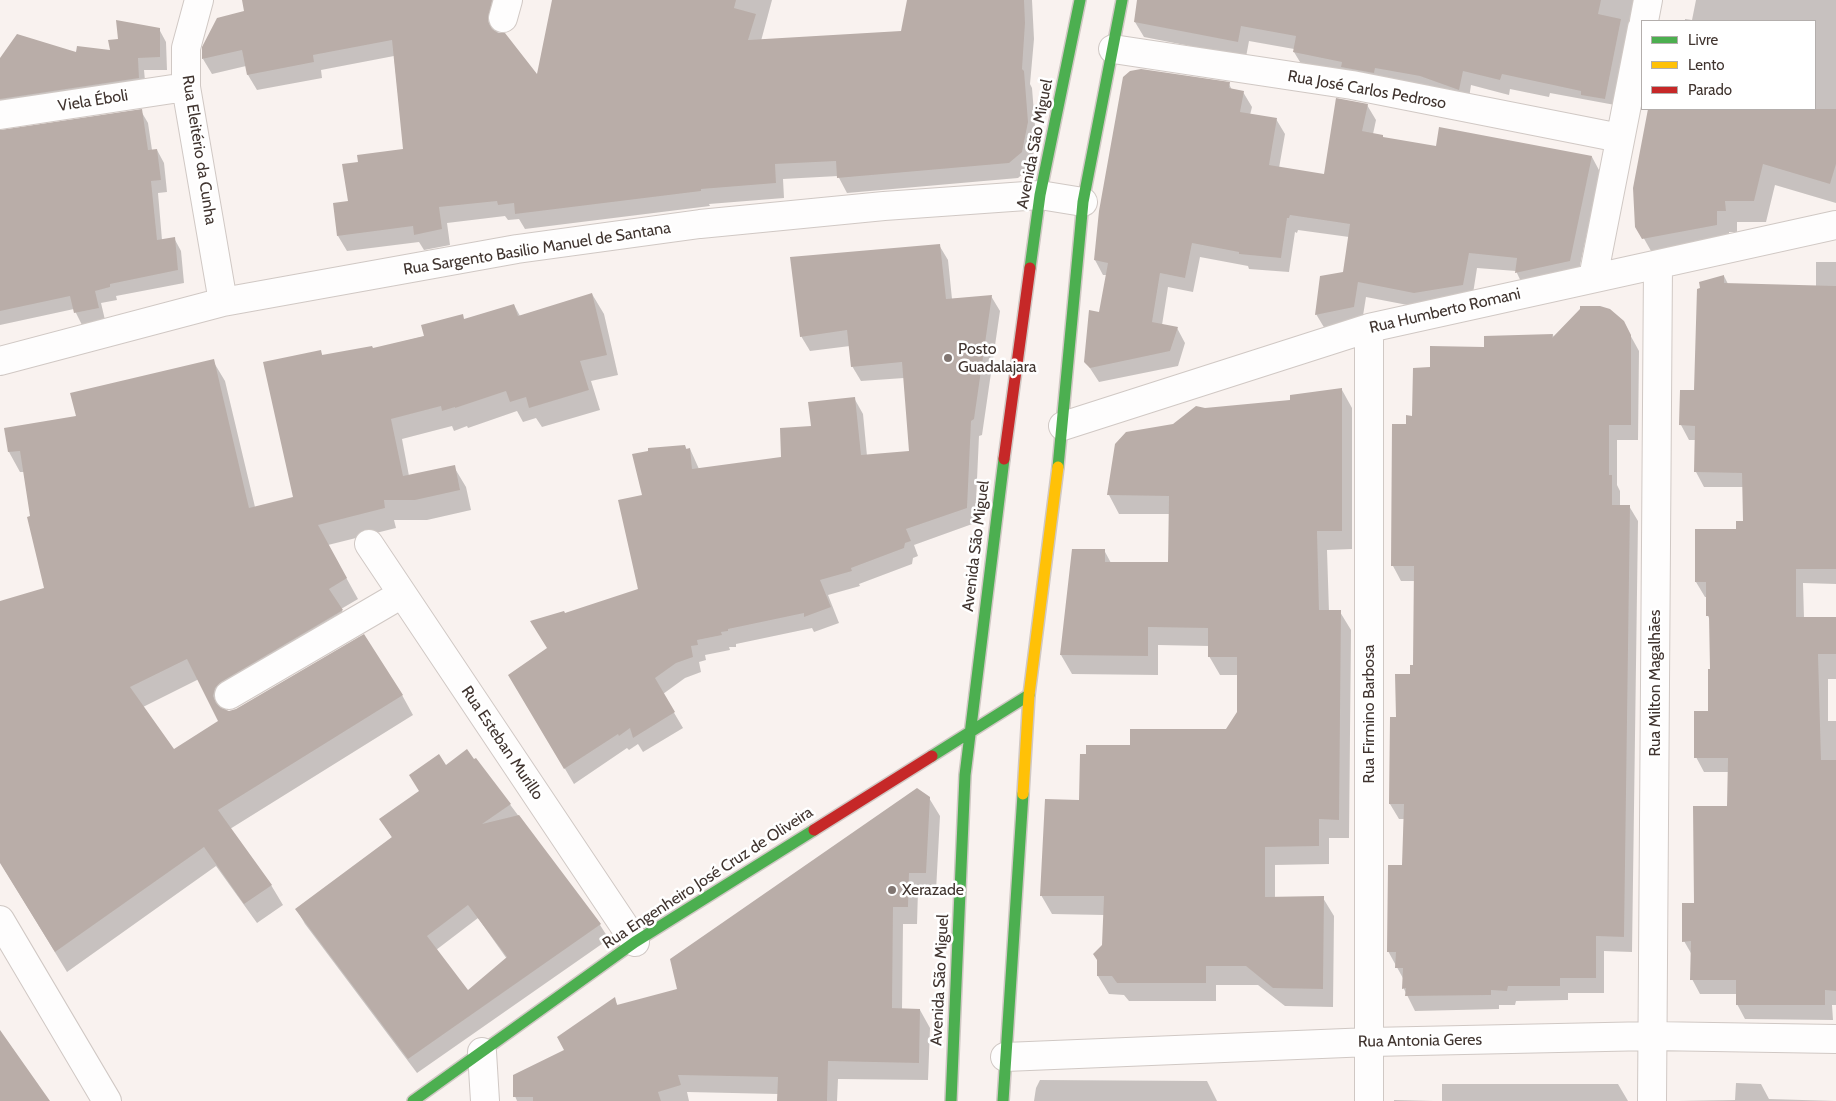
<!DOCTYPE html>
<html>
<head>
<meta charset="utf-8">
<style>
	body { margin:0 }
	#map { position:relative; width:1836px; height:1101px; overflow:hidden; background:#f9f2ef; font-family:Cabin,sans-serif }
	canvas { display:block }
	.legend { position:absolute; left:1641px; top:20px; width:175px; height:90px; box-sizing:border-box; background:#fff; border:1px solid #b3aeac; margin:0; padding:6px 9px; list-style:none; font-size:15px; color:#40342f }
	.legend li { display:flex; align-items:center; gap:10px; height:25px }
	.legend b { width:25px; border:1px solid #b3aeac }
</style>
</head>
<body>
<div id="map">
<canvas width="1836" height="1101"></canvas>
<ul class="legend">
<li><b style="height:6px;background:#4caf50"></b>Livre</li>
<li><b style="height:6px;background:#ffc107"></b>Lento</li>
<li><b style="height:6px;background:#c62828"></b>Parado</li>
</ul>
</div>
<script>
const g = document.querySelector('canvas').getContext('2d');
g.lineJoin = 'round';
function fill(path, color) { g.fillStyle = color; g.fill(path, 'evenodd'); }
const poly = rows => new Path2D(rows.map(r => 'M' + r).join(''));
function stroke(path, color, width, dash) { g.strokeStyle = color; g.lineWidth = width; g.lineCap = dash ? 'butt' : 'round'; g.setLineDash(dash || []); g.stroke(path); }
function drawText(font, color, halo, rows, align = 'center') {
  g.font = font + ' Cabin,sans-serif'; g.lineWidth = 5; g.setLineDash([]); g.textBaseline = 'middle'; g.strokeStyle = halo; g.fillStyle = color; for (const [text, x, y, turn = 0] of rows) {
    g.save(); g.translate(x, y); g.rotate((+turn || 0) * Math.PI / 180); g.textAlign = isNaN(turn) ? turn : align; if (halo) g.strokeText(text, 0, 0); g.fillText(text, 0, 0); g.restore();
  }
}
fill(poly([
	[243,0,505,0,497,32,504,34,537,77,554,0,772,0,761,41,902,33,909,0,1032,0,1034,39,1030,84,1032,88,1036,139,1031,167,1018,178,847,193,838,176,783,179,784,198,709,204,710,206,525,229,519,219,508,220,505,216,447,223,450,245,424,250,419,242,347,251,338,236,360,163,404,150,394,56,321,70,322,78,257,90,248,75,246,66,212,74,203,59,245,12],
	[1138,0,1635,0,1615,105,1550,93,1549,97,1510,89,1509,95,1471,85,1468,105,1303,67,1294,52,1294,49,1249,41,1246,57,1144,37,1135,22],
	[1696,0,1836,0,1836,203,1775,185,1766,222,1737,222,1737,232,1729,232,1729,247,1656,260,1637,226,1667,135,1672,109,1815,109,1815,21,1685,21,1685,19,1692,20],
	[159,29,166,42,167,70,144,70,146,91,0,114,0,60,111,52],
	[1229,84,1232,90,1243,92,1252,107,1250,115,1276,119,1285,134,1279,168,1325,176,1367,105,1376,120,1373,134,1383,138,1437,148,1592,157,1600,172,1578,275,1524,288,1516,271,1477,268,1472,300,1423,308,1366,297,1362,322,1325,329,1316,314,1344,273,1349,237,1298,230,1297,233,1295,232,1289,272,1249,269,1248,266,1200,257,1193,292,1168,287,1162,325,1177,328,1185,343,1178,366,1099,382,1086,362,1100,313,1107,275,1103,275,1095,260],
	[141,111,148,123,152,150,157,150,164,163,167,192,158,193,162,240,174,238,181,251,184,283,116,296,117,300,101,303,105,320,82,325,74,309,0,325,0,131],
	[939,245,948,260,952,299,991,296,1000,311,982,435,979,436,975,523,914,545,918,556,913,558,912,564,859,584,860,586,828,595,839,623,814,632,812,628,736,644,736,647,729,647,730,650,705,655,706,660,699,662,701,672,685,678,663,694,683,728,643,752,638,744,629,750,627,748,574,784,510,676,548,648,565,614,639,590,643,496,685,446,687,450,690,449,699,469,782,459,812,428,854,398,863,414,867,456,910,453,904,378,861,381,852,366,850,346,810,351,801,336],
	[1816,262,1836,262,1836,584,1803,583,1804,618,1836,618,1836,679,1828,679,1828,721,1836,721,1836,1005,1832,1005,1833,1020,1745,1019,1737,1004,1737,994,1700,994,1692,979,1692,955,1684,941,1728,808,1729,772,1704,772,1696,757,1709,713,1711,670,1711,622,1708,616,1708,597,1705,597,1696,582,1697,530,1738,531,1744,522,1744,487,1704,487,1696,472,1696,440,1689,440,1681,425,1682,392,1696,392,1724,276,1728,284,1816,287],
	[592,294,604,314,618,375,591,381,600,410,542,427,536,418,523,422,517,411,468,428,467,426,454,431,452,426,402,439,409,476,454,467,466,487,471,510,427,520,394,520,396,528,328,545,358,599,341,609,353,631,233,702,226,708,226,711,229,712,402,695,413,715,230,829,271,885,283,905,257,923,216,866,67,972,0,862,0,602,45,589,24,472,20,472,9,452,5,429,78,417,213,361,225,381,255,507,295,498,320,351,323,356,373,349,425,336,465,320,514,305,520,316],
	[199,679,220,722,174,751,143,707],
	[1623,322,1639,351,1638,440,1617,440,1617,485,1620,491,1620,506,1629,506,1638,521,1632,952,1604,951,1604,993,1568,993,1568,1000,1516,1001,1515,1005,1499,1005,1499,1009,1415,1011,1404,989,1404,980,1388,951,1403,867,1404,819,1399,819,1390,804,1391,719,1397,719,1414,667,1415,581,1401,581,1393,566,1393,425,1408,425,1414,417,1431,368,1485,349,1553,335,1554,338],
	[1342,390,1352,408,1352,549,1327,550,1329,612,1340,612,1351,630,1349,838,1329,838,1329,864,1275,865,1275,898,1323,898,1334,916,1333,1007,1285,1006,1258,985,1216,985,1216,1001,1129,1001,1124,995,1109,994,1098,976,1103,945,1104,915,1052,914,1041,895,1080,801,1131,746,1227,731,1238,713,1238,675,1220,675,1209,656,1209,646,1158,645,1158,675,1072,674,1061,655,1073,550,1104,550,1111,563,1169,563,1170,514,1119,514,1109,495,1116,445,1173,426,1205,409,1292,401],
	[476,759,600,925,609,939,417,1073,305,924,297,910,393,839,381,820,420,791,446,767],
	[478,918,507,959,468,992,436,950],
	[929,798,940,816,936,891,918,890,917,924,903,924,902,1010,920,1010,930,1028,928,1080,838,1079,837,1101,778,1101,778,1094,687,1092,689,1101,517,1101,515,1096,565,1050,614,999,618,1006,679,990],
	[1040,1080,1207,1081,1217,1101,1034,1101,1036,1088],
	[1736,1083,1761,1084,1769,1099,1836,1101,1678,1101,1735,1100],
	[1442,1084,1618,1084,1628,1101,1442,1101],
	[1394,1100,1434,1101,1394,1101]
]), '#0003');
fill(poly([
	[242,0,492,0,488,21,492,29,498,33,505,33,537,74,552,0,736,0,734,8,756,14,748,40,901,31,907,0,1024,0,1025,23,1022,69,1024,71,1028,122,1022,152,1009,163,837,178,836,161,775,164,776,183,701,189,701,191,515,214,514,203,498,205,497,201,439,207,442,229,414,235,413,226,337,236,333,203,348,201,342,164,358,162,357,155,403,149,392,40,313,55,314,62,247,75,242,50,202,59,202,47,217,18,244,11],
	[1137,0,1601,0,1598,14,1621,19,1605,99,1581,95,1581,91,1502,74,1500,80,1463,71,1459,90,1420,76,1375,68,1374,73,1341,67,1342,62,1293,52,1296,36,1241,26,1238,42,1134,22],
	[116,20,160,28,160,57,138,58,139,78,0,99,0,58,17,34,76,52,77,46,110,50,108,40,118,39],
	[1141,69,1230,82,1229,88,1244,91,1240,112,1277,118,1269,165,1324,174,1336,98,1368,104,1362,131,1383,135,1383,137,1436,146,1439,127,1592,156,1570,261,1515,273,1517,258,1469,253,1463,285,1414,293,1358,282,1354,307,1315,315,1320,276,1343,272,1350,224,1290,215,1289,218,1287,218,1281,258,1239,254,1239,252,1192,243,1185,278,1160,273,1152,322,1178,327,1170,351,1090,368,1084,362,1089,310,1099,312,1108,263,1094,260,1099,211,1123,77,1130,71],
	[142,109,148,150,157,149,161,180,151,181,157,240,175,237,178,270,110,284,110,287,95,291,99,308,74,313,70,296,0,311,0,130],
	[1648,109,1836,109,1836,164,1830,184,1763,164,1754,201,1725,201,1726,211,1717,211,1717,225,1642,239,1635,227,1633,188],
	[940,244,946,299,992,295,974,419,971,421,967,508,906,529,911,541,905,543,904,548,851,568,852,571,820,580,831,607,804,617,804,613,728,629,728,631,721,632,722,635,697,640,698,645,691,646,693,657,676,663,655,678,675,712,633,738,630,728,619,736,618,734,564,769,508,675,547,648,530,621,564,611,565,613,638,589,618,500,642,495,632,454,648,451,648,448,685,445,686,449,690,448,692,469,781,457,780,428,811,426,808,402,855,397,861,455,909,451,902,362,851,367,847,330,800,337,790,257],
	[1724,275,1724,283,1836,286,1836,569,1796,569,1796,617,1836,617,1836,654,1818,654,1821,760,1836,760,1836,991,1825,990,1825,1005,1736,1005,1736,980,1690,980,1691,941,1682,942,1682,903,1694,903,1693,806,1727,806,1728,758,1694,758,1694,711,1708,711,1708,669,1710,669,1709,616,1706,616,1706,582,1695,582,1695,529,1736,529,1736,521,1743,521,1742,473,1694,472,1695,426,1679,425,1680,390,1694,390,1697,289,1700,288,1699,282],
	[592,293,607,355,580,361,589,390,529,408,526,397,510,402,506,391,455,408,455,407,442,411,441,406,391,419,403,476,455,465,460,490,415,500,384,500,385,508,318,525,347,578,329,589,343,610,221,682,215,688,213,696,216,703,221,708,229,711,236,709,364,634,403,695,218,810,272,885,244,904,204,847,55,952,0,863,0,601,44,588,27,517,30,516,20,451,8,452,4,428,76,416,70,393,214,359,249,508,293,497,263,362,321,350,322,355,372,346,373,348,424,336,421,325,463,314,464,319,514,304,518,316],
	[187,659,218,721,174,749,130,687],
	[1580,306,1600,306,1610,309,1624,321,1631,335,1631,425,1609,425,1609,475,1612,475,1612,505,1630,505,1624,937,1596,936,1596,978,1560,978,1560,986,1508,986,1507,991,1491,990,1491,995,1405,996,1406,988,1402,989,1403,968,1395,968,1396,952,1387,952,1388,865,1402,865,1404,804,1389,804,1390,717,1396,717,1395,674,1410,674,1410,665,1413,665,1414,566,1391,566,1392,424,1406,424,1406,415,1412,416,1413,368,1430,367,1430,346,1484,347,1484,336,1553,334,1552,338,1580,309],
	[1342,388,1342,531,1317,531,1319,610,1341,610,1339,820,1319,819,1319,846,1265,847,1265,897,1324,896,1323,989,1273,988,1246,966,1206,966,1206,983,1117,983,1112,976,1097,976,1097,960,1093,954,1102,945,1104,896,1040,896,1045,799,1079,800,1080,754,1086,754,1086,745,1130,745,1130,729,1226,729,1237,712,1237,657,1208,657,1208,628,1148,627,1148,656,1060,655,1072,549,1105,549,1105,562,1168,562,1169,496,1107,495,1115,444,1126,432,1173,424,1196,406,1205,408,1290,400,1290,395],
	[467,749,474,759,476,758,511,804,482,824,519,815,601,924,408,1059,295,909,392,837,379,819,419,791,409,775,439,754,446,765],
	[468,905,507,957,468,990,427,936],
	[917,788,930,797,926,873,909,873,908,907,893,907,892,1008,920,1009,919,1063,828,1061,827,1101,777,1101,778,1077,678,1075,681,1085,658,1092,661,1101,533,1101,533,1097,513,1097,513,1075,564,1050,557,1037,615,997,617,1005,677,989,670,959],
	[0,1030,50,1101,0,1101]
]), '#b9ada8');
const street = poly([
	[199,0,186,48,186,87,223,302],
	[503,18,508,0],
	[1644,21,1648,0],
	[1113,49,1352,85,1620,138],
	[0,115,186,87],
	[1593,278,1642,28],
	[1369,328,1369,1101],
	[0,361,223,302,517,249,700,224,884,206,1040,195,1083,202],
	[1063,426,1369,328,1836,225],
	[369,544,635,942],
	[229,695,402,594],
	[0,920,107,1101],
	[482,1052,485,1101],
	[1005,1057,1370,1042,1652,1036,1836,1039],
	[1652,1101,1658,265]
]);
const fast = poly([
	[1030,268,1040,195,1080,0],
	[1058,467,1083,202,1122,0],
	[932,756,1029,695],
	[413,1101,635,942,814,830],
	[951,1101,965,775,1004,459],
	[1003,1101,1023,794]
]);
const slow = poly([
	[1023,794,1029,695,1058,467]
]);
const jam = poly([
	[1004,459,1030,268],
	[814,830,932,756]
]);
stroke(street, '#d0c8c4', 30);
stroke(fast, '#d0c8c4', 14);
stroke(slow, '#d0c8c4', 14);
stroke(jam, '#d0c8c4', 14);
stroke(street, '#fefdfd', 28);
stroke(fast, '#4caf50', 11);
stroke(slow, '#ffc107', 11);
stroke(jam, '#c62828', 11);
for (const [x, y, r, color] of [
	[948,358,5,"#817672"],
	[892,890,5,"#817672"]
]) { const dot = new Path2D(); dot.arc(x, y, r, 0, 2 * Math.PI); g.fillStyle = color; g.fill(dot); stroke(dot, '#fff', 2); }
drawText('16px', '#40342f', '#fff', [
	["Rua José Carlos Pedroso",1367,90,10],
	["Viela Éboli",93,101,-9],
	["Avenida São Miguel",1035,144,-79],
	["Rua Eleitério da Cunha",199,150,81],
	["Rua Sargento Basilio Manuel de Santana",537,249,-9],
	["Rua Humberto Romani",1445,311,-13],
	["Avenida São Miguel",976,546,-83],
	["Rua Milton Magalhães",1655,683,-90],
	["Rua Firmino Barbosa",1369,714,-90],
	["Rua Esteban Murillo",502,743,56],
	["Rua Engenheiro José Cruz de Oliveira",708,878,-33],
	["Avenida São Miguel",940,980,-87],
	["Rua Antonia Geres",1420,1041,-1]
]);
drawText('16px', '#40342f', '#fff', [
	["Posto",958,349],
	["Guadalajara",958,367],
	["Xerazade",902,890]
], 'left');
</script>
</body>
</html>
